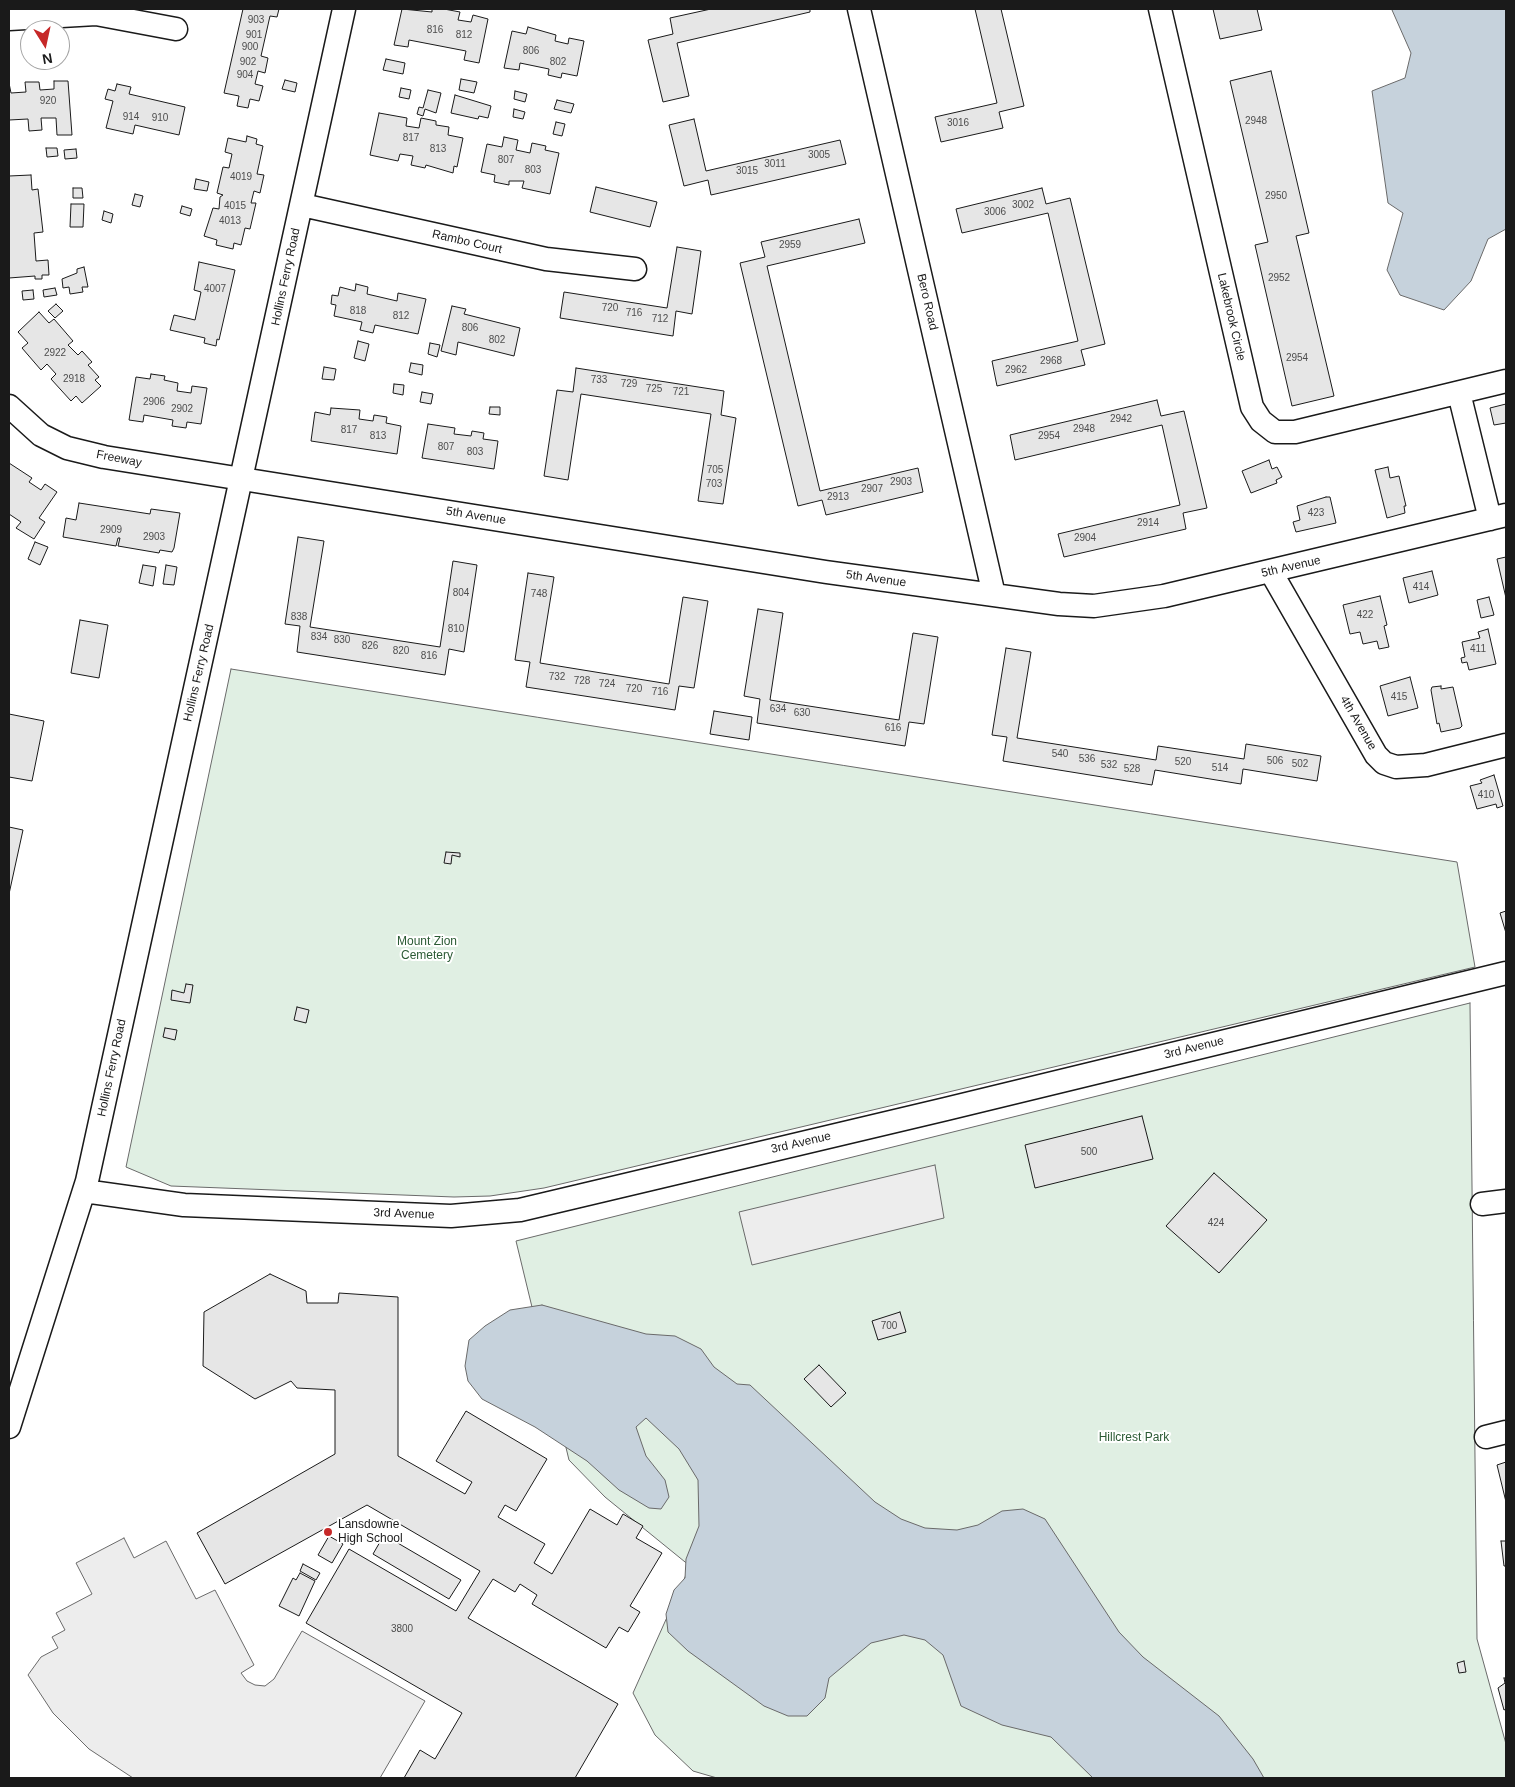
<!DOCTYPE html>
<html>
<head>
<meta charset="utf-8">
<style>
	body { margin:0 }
	#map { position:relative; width:1515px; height:1787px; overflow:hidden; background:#fff; font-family:Helvetica,sans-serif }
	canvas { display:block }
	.frame { position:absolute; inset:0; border:10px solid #1a1a1a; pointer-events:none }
	.north { position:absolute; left:20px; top:20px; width:50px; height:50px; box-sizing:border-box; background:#fff; border:1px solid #a3a3a3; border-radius:50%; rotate:170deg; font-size:14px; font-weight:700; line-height:20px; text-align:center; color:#1a1a1a }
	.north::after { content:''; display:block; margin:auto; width:18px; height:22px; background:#c62828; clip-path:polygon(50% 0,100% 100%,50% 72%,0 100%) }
</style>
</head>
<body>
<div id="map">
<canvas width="1515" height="1787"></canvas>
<div class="frame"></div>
<div class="north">N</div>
</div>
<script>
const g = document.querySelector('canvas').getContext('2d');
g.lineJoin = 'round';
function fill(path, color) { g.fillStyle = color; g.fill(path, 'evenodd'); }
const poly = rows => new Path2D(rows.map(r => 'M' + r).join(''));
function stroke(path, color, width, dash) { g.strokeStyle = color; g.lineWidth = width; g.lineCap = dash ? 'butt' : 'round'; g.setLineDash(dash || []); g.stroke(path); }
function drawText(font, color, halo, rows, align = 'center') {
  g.font = font + ' Helvetica,sans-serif'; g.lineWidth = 4; g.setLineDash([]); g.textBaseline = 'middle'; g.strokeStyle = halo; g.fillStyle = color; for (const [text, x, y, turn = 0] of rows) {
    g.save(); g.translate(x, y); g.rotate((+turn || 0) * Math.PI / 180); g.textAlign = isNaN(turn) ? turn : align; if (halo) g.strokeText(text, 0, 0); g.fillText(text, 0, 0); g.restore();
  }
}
const green = poly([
	[231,669,1457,862,1475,967,544,1188,490,1196,454,1197,171,1186,126,1167,231,669],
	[1470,1003,1477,1639,1506,1744,1506,1778,717,1778,693,1771,655,1735,633,1693,690,1566,605,1497,569,1460,516,1241,1470,1003]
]);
fill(green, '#e0efe3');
stroke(green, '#6a6a6a', 1);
const parking = poly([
	[935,1165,944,1218,752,1265,739,1212,935,1165],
	[124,1538,134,1558,166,1541,196,1599,215,1590,254,1665,241,1673,247,1681,255,1685,265,1686,274,1679,302,1631,425,1701,380,1778,133,1778,89,1749,53,1713,28,1675,41,1657,58,1648,52,1637,65,1630,56,1613,92,1594,76,1563,124,1538]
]);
fill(parking, '#ededed');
stroke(parking, '#6a6a6a', 1);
const water = poly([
	[1394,9,1506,9,1506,229,1488,239,1471,281,1444,310,1400,295,1387,270,1403,213,1388,203,1372,91,1405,78,1411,53,1392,10,1394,9],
	[542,1305,646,1334,675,1336,701,1349,714,1367,737,1384,750,1385,875,1502,901,1519,925,1528,957,1530,978,1525,1002,1511,1023,1509,1045,1519,1119,1632,1143,1657,1219,1716,1253,1759,1264,1778,1093,1778,1051,1737,1002,1725,961,1706,943,1655,925,1640,904,1635,871,1643,829,1678,825,1698,807,1716,788,1716,764,1706,688,1651,668,1632,666,1614,674,1590,685,1578,686,1559,699,1526,698,1480,679,1449,646,1418,636,1427,646,1456,665,1480,669,1497,661,1509,649,1508,619,1490,587,1461,535,1427,482,1399,468,1381,465,1366,469,1340,485,1326,510,1310,542,1305]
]);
fill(water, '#c6d2dc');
stroke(water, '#6a6a6a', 1);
const building = poly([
	[243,9,279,9,277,17,270,16,261,56,268,58,265,73,258,71,255,84,263,86,259,101,250,99,248,108,237,106,239,96,224,93,243,9],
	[402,9,432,12,432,9,444,9,460,12,458,20,471,22,473,15,488,19,479,63,464,60,466,51,409,40,408,47,394,45,402,9],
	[711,9,810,9,810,12,677,43,689,96,663,102,648,40,673,34,670,18,711,9],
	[975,9,1001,9,1024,106,999,112,1003,128,941,142,935,117,997,103,975,9],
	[1213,9,1257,9,1262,30,1220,39,1213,9],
	[528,27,556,35,555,41,568,44,569,38,584,41,577,76,562,73,561,78,548,75,549,69,520,63,519,70,504,68,512,31,526,34,528,27],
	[386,59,405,63,403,74,383,70,386,59],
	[1271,71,1309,233,1296,236,1334,396,1292,406,1255,245,1268,242,1230,81,1271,71],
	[461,79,477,82,474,93,459,90,461,79],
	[285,80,297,83,295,92,282,89,285,80],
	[54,81,68,81,72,135,57,135,56,118,41,118,42,130,29,131,28,119,9,120,9,83,11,93,26,92,25,82,39,82,40,90,54,89,54,81],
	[117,84,131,87,129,94,185,107,179,135,135,125,133,134,106,128,113,101,105,99,108,89,115,91,117,84],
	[401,88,411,90,409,99,399,97,401,88],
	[428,90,441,93,436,113,425,109,423,116,417,114,419,107,423,108,428,90],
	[515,91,527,94,525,102,514,99,515,91],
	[455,95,491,106,488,118,479,116,478,119,451,113,455,95],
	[557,100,574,104,571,113,554,109,557,100],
	[514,109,525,112,523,119,513,117,514,109],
	[379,113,407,118,406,126,419,128,421,118,436,121,436,125,449,127,448,135,463,138,457,167,454,166,453,173,426,165,425,168,411,165,413,156,400,154,398,161,370,155,379,113],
	[694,119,706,171,840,140,846,164,711,195,708,180,684,186,669,125,694,119],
	[556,122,565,124,562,136,553,134,556,122],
	[247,136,257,139,256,144,263,146,257,174,264,175,260,193,254,191,251,203,256,203,250,229,245,228,241,245,234,243,233,249,216,245,217,240,204,236,213,208,219,209,220,197,223,195,217,193,223,167,229,168,232,154,225,152,228,138,246,142,247,136],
	[504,137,518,140,516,150,530,153,532,143,546,146,545,150,559,153,550,194,522,188,524,181,509,181,509,185,494,182,495,175,481,172,487,144,502,147,504,137],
	[46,148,57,148,58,156,47,157,46,148],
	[76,149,77,158,65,159,64,150,76,149],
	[31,175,32,190,38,189,43,232,34,233,36,261,48,260,49,275,42,275,42,279,35,279,35,276,9,278,9,176,31,175],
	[196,179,209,182,207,191,194,189,196,179],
	[596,187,657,202,650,227,590,212,596,187],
	[73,188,82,188,83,198,73,198,73,188],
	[1042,188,1046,204,1070,198,1105,344,1081,350,1085,365,997,386,992,361,1078,341,1048,213,962,233,956,209,1042,188],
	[135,194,143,196,140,207,132,205,135,194],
	[71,204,84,204,83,227,70,227,71,204],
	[182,206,192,209,190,216,180,213,182,206],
	[104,211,113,214,111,223,102,220,104,211],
	[859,219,865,243,767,266,820,491,918,468,923,492,826,515,822,500,798,506,740,263,765,257,761,242,859,219],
	[677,247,701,251,692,314,676,311,673,336,560,318,564,292,667,308,677,247],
	[199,262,235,270,219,340,217,339,216,346,204,343,205,338,170,330,174,315,195,320,201,292,194,290,199,262],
	[84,267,88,287,82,287,83,292,70,294,69,287,63,288,62,279,77,273,77,269,84,267],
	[356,284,368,287,367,294,397,301,398,293,426,299,418,334,375,325,373,333,360,330,362,322,334,316,336,305,331,304,332,295,338,296,340,287,355,291,356,284],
	[55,288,57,295,44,297,43,290,55,288],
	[33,290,34,299,23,300,22,291,33,290],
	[56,304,63,311,55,318,48,311,56,304],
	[452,306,466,309,464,314,520,328,514,356,458,342,456,355,441,351,452,306],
	[39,312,49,323,54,319,73,341,68,345,78,355,82,351,92,362,88,365,99,377,95,380,101,386,82,403,76,396,71,401,51,379,56,374,47,364,41,370,22,348,28,343,18,332,39,312],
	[358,341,369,344,365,361,354,358,358,341],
	[430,343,440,345,437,357,428,354,430,343],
	[411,363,423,365,422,375,409,372,411,363],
	[324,367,336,369,334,380,322,379,324,367],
	[576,368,724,391,721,415,736,418,723,504,698,501,711,414,581,394,568,480,544,476,557,390,573,392,576,368],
	[151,374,165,376,164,380,178,383,177,391,191,393,192,386,207,388,201,424,187,422,186,428,172,426,173,420,144,415,143,422,129,420,136,377,150,379,151,374],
	[394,384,404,385,403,395,393,393,394,384],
	[422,392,433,394,431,404,420,402,422,392],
	[1157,400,1161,416,1184,411,1207,508,1183,513,1186,529,1064,557,1058,534,1180,505,1162,425,1015,460,1010,435,1157,400],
	[1506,404,1506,423,1494,425,1490,408,1506,404],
	[490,407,500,407,500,415,489,414,490,407],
	[331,408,360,410,359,419,373,421,374,415,387,417,386,423,401,426,397,454,311,441,315,412,330,415,331,408],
	[428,424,455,428,454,434,471,436,472,431,484,433,483,439,498,441,494,469,422,458,428,424],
	[1269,460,1272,469,1277,467,1282,477,1276,480,1277,483,1251,493,1242,471,1269,460],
	[9,463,32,478,29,482,41,490,45,484,57,492,39,518,45,522,34,539,16,528,21,522,9,514,9,463],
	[1388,467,1390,478,1399,476,1406,506,1404,506,1405,513,1387,518,1375,470,1388,467],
	[1326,497,1330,497,1336,523,1296,532,1293,522,1300,520,1297,506,1326,497],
	[79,503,150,514,151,509,180,513,174,548,172,552,160,550,159,553,118,546,120,538,118,538,116,546,63,537,66,518,76,520,79,503],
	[298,537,324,541,310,627,440,647,453,561,477,565,464,652,449,649,445,675,297,652,300,626,285,624,298,537],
	[35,542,48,547,40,565,28,559,35,542],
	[1506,557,1506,598,1497,559,1506,557],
	[143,565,156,567,153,586,139,583,143,565],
	[166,565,177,567,174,585,163,584,166,565],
	[1432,571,1438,595,1409,603,1403,578,1432,571],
	[528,573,554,577,540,663,669,684,683,597,708,601,694,688,679,686,675,710,526,687,530,662,515,660,528,573],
	[1380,596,1387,625,1384,626,1389,647,1379,649,1377,641,1363,644,1360,632,1350,634,1343,605,1380,596],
	[1489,597,1494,615,1481,618,1477,600,1489,597],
	[758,609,783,613,770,700,899,720,913,633,938,637,924,724,909,722,905,746,757,723,760,699,744,696,758,609],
	[80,620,108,625,99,678,71,673,80,620],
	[1488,629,1496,664,1469,670,1467,662,1462,663,1461,658,1465,657,1462,642,1480,638,1478,632,1488,629],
	[1006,648,1031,652,1017,738,1156,760,1158,746,1244,759,1246,744,1321,756,1317,781,1243,769,1241,784,1155,770,1152,785,1003,761,1007,737,992,735,1006,648],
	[1410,677,1418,708,1388,716,1380,686,1410,677],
	[1441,686,1441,689,1453,687,1462,726,1460,728,1441,732,1439,723,1437,724,1431,690,1432,687,1441,686],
	[714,711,752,717,749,740,710,734,714,711],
	[9,714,44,721,32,781,9,777,9,714],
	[1494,775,1503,806,1497,808,1496,804,1477,809,1470,786,1482,783,1480,780,1494,775],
	[9,827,23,830,9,894,9,827],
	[446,852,460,853,460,857,452,855,451,864,444,863,446,852],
	[1506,911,1506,933,1500,913,1506,911],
	[186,984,193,985,190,1003,171,1000,172,990,184,993,186,984],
	[297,1007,309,1010,306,1023,294,1020,297,1007],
	[165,1028,177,1030,175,1040,163,1037,165,1028],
	[1142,1116,1153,1159,1035,1188,1025,1145,1142,1116],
	[1214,1173,1267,1220,1219,1273,1166,1226,1214,1173],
	[270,1274,306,1291,307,1303,338,1303,339,1293,398,1297,398,1456,465,1494,472,1482,436,1461,466,1411,547,1459,516,1511,505,1505,498,1517,545,1544,534,1563,552,1574,590,1509,617,1525,623,1514,643,1526,636,1538,662,1553,630,1606,640,1612,628,1632,619,1627,606,1648,532,1604,537,1595,520,1584,515,1592,493,1579,468,1618,618,1704,575,1778,404,1778,420,1750,435,1759,462,1713,306,1623,349,1549,456,1611,480,1571,367,1505,225,1584,197,1533,335,1454,335,1390,297,1388,291,1381,255,1399,203,1366,204,1312,270,1274],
	[900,1312,906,1332,878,1340,872,1321,900,1312],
	[819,1365,846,1393,831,1407,804,1379,819,1365],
	[1506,1462,1506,1502,1497,1465,1506,1462],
	[384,1535,461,1580,449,1599,373,1554,384,1535],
	[329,1536,343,1544,332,1563,318,1555,329,1536],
	[1501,1541,1506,1541,1506,1566,1504,1566,1501,1541],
	[303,1564,320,1573,316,1580,300,1571,303,1564],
	[300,1573,315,1581,299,1616,279,1606,293,1578,296,1580,300,1573],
	[1464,1661,1466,1672,1459,1673,1457,1663,1464,1661],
	[1504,1678,1506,1678,1506,1709,1504,1710,1498,1688,1505,1683,1504,1678]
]);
fill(building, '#e6e6e6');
stroke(building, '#1a1a1a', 1);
const minor = poly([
	[859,9,994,595],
	[1160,9,1252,407,1261,421,1275,432,1295,432,1506,381],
	[9,19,96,14,176,29],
	[302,205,546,259,635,269],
	[1459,393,1490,519],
	[9,406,41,435,67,448,104,457,826,572,1059,604,1094,606,1164,596,1506,515],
	[1271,572,1376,755,1384,763,1396,767,1426,765,1506,745],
	[84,1191,184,1205,451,1216,520,1210,946,1109,1506,973],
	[1482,1204,1506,1201],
	[9,1427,87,1181,344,9],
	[1486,1437,1506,1432]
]);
stroke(minor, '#1a1a1a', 25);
stroke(minor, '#fff', 22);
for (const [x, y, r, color] of [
	[328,1532,5,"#c62828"]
]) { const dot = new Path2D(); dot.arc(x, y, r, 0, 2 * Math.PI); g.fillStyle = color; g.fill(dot); stroke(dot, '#fff', 2); }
drawText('10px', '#4d4d4d', null, [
	["903",256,20],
	["816",435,30],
	["901",254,35],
	["812",464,35],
	["900",250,47],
	["806",531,51],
	["902",248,62],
	["802",558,62],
	["904",245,75],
	["920",48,101],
	["914",131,117],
	["910",160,118],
	["2948",1256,121],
	["3016",958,123],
	["817",411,138],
	["813",438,149],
	["3005",819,155],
	["807",506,160],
	["3011",775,164],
	["803",533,170],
	["3015",747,171],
	["4019",241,177],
	["2950",1276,196],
	["3002",1023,205],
	["4015",235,206],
	["3006",995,212],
	["4013",230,221],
	["2959",790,245],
	["2952",1279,278],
	["4007",215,289],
	["720",610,308],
	["818",358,311],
	["716",634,313],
	["812",401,316],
	["712",660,319],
	["806",470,328],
	["802",497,340],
	["2922",55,353],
	["2954",1297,358],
	["2968",1051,361],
	["2962",1016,370],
	["2918",74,379],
	["733",599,380],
	["729",629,384],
	["725",654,389],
	["721",681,392],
	["2906",154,402],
	["2902",182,409],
	["2942",1121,419],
	["2948",1084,429],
	["817",349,430],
	["813",378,436],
	["2954",1049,436],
	["807",446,447],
	["803",475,452],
	["705",715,470],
	["2903",901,482],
	["703",714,484],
	["2907",872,489],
	["2913",838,497],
	["423",1316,513],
	["2914",1148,523],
	["2909",111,530],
	["2903",154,537],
	["2904",1085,538],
	["414",1421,587],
	["804",461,593],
	["748",539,594],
	["422",1365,615],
	["838",299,617],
	["810",456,629],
	["834",319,637],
	["830",342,640],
	["826",370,646],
	["411",1478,649],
	["820",401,651],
	["816",429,656],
	["732",557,677],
	["728",582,681],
	["724",607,684],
	["720",634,689],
	["716",660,692],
	["415",1399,697],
	["634",778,709],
	["630",802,713],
	["616",893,728],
	["540",1060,754],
	["536",1087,759],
	["506",1275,761],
	["520",1183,762],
	["502",1300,764],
	["532",1109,765],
	["514",1220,768],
	["528",1132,769],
	["410",1486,795],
	["500",1089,1152],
	["424",1216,1223],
	["700",889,1326],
	["3800",402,1629]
]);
drawText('12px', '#1a1a1a', '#fff', [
	["Rambo Court",467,242,13],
	["Hollins Ferry Road",286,277,-78],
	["Bero Road",927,302,77],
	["Lakebrook Circle",1231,317,77],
	["Freeway",119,459,11],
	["5th Avenue",476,516,9],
	["5th Avenue",1291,567,-13],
	["5th Avenue",876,579,8],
	["Hollins Ferry Road",199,673,-77],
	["4th Avenue",1358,723,60],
	["3rd Avenue",1194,1048,-14],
	["Hollins Ferry Road",112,1068,-78],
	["3rd Avenue",801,1143,-13],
	["3rd Avenue",404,1214,2]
]);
drawText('12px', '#2b5a34', '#fff', [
	["Mount Zion",427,942],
	["Cemetery",427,956],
	["Hillcrest Park",1134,1438]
]);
drawText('12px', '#1a1a1a', '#fff', [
	["Lansdowne",338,1525],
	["High School",338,1539]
], 'left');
</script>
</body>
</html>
